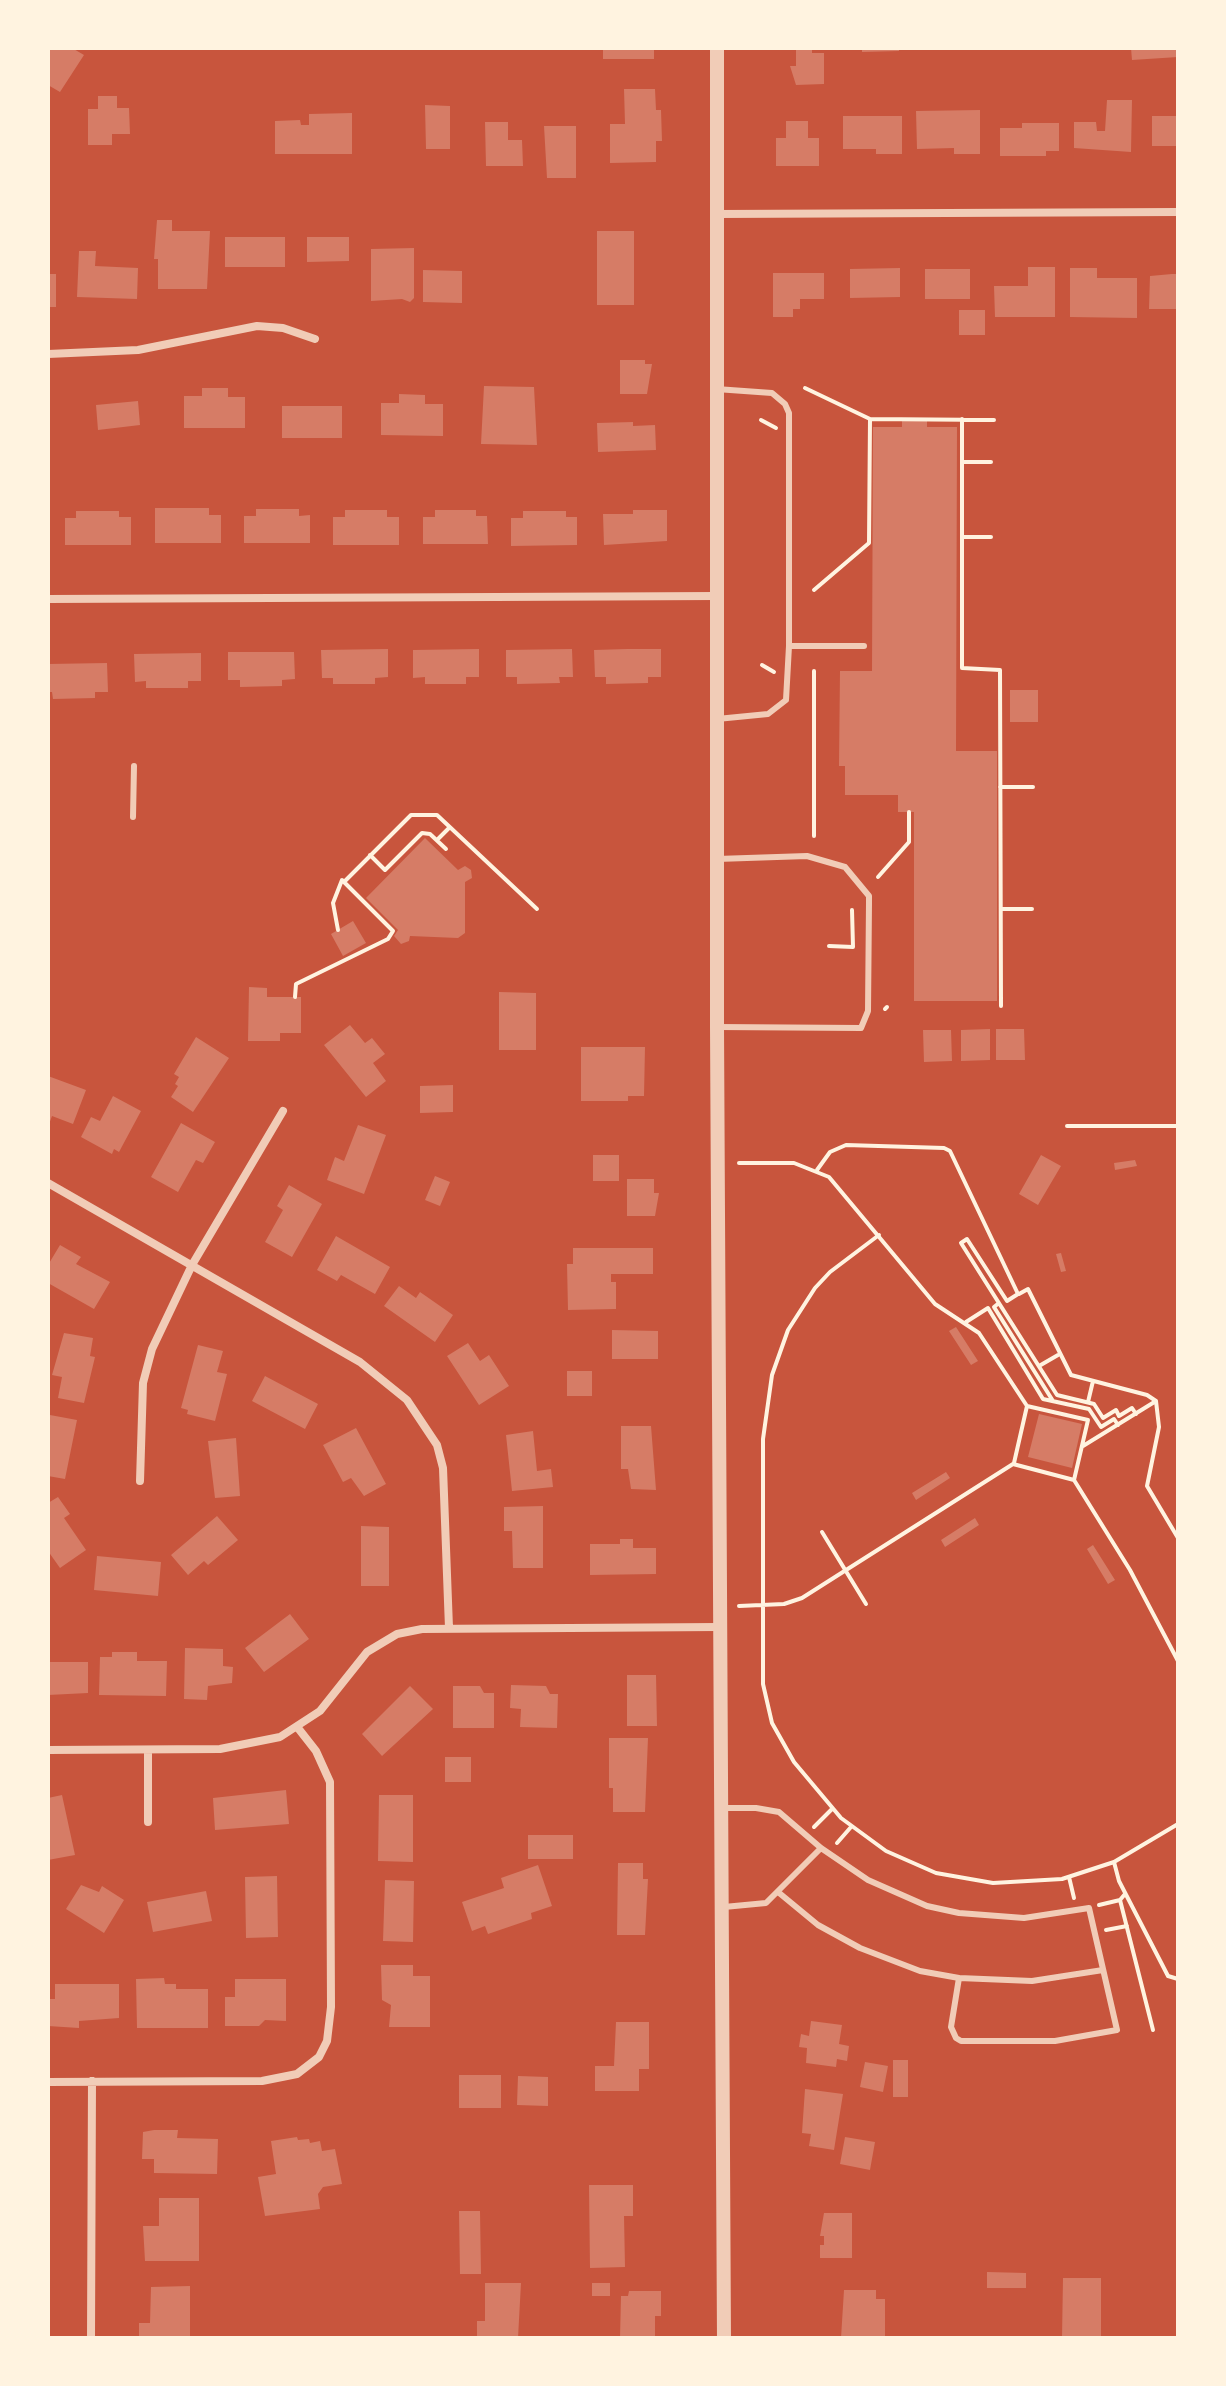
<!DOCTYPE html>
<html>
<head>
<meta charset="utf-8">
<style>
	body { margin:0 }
	#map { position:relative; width:1226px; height:2386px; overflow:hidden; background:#c8553d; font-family:"Noto Sans",sans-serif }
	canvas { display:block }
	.frame { position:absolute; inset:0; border:50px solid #fff3e0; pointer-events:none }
</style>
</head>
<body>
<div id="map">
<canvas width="1226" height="2386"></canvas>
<div class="frame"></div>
</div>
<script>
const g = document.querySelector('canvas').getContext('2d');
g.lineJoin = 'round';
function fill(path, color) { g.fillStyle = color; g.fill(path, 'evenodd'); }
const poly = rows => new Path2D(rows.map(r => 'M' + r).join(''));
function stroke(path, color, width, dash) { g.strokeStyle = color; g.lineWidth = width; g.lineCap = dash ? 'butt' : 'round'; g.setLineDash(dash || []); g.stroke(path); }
fill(poly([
	[48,48,72,48,84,55,60,92,48,85],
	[603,48,654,48,654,59,603,59],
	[796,48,812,48,812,53,824,53,824,84,796,85,790,66,796,66],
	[862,48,899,48,899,51,862,52],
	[1131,48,1178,48,1178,57,1132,60],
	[624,89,655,89,656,110,661,110,662,141,656,141,656,162,610,163,610,124,625,124],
	[98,96,117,96,117,108,129,108,130,134,112,134,112,145,88,145,88,109,98,109],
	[1107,100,1132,100,1131,152,1074,148,1074,122,1096,122,1097,131,1105,131],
	[425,105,450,106,450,149,426,149],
	[980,110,980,154,954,154,954,148,917,149,916,111],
	[352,113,352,154,275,154,275,121,300,120,301,125,309,125,309,114],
	[843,116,902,116,902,154,876,154,876,149,843,149],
	[1152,116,1178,116,1178,146,1152,146],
	[786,121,808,121,808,138,819,138,819,166,776,166,776,138,786,138],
	[485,122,508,122,508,140,522,140,523,166,486,166],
	[1022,123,1059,123,1059,151,1046,151,1046,156,1000,156,1000,128,1022,128],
	[544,126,576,126,576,178,547,178],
	[157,220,172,220,172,231,210,231,207,289,158,289,158,259,154,259],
	[597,231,634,231,634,305,597,305],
	[225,237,285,237,285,267,225,267],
	[307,237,349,237,349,261,307,262],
	[414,248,414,298,410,302,402,299,371,301,371,249],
	[79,251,96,251,95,266,138,268,137,299,77,297],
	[1028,267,1055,267,1055,317,995,317,994,286,1028,286],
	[900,268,900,297,850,298,850,269],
	[1070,268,1097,268,1097,278,1137,278,1137,318,1070,317],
	[925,269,970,269,970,299,925,299],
	[423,270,462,271,462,303,423,302],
	[773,273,824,273,824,299,800,299,800,309,793,309,793,317,773,317],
	[48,274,56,274,56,307,48,307],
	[1172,274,1178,274,1178,309,1149,309,1150,276],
	[959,310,985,310,985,335,959,335],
	[620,360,645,360,645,364,652,364,647,394,620,394],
	[484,386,534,387,537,445,481,444],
	[202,388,228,388,228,397,245,397,245,428,184,428,184,396,202,396],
	[399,394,425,395,425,404,443,404,443,436,381,435,381,403,399,403],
	[138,401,140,425,98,430,96,405],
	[282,406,342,406,342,438,282,438],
	[902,421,927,421,927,427,957,427,956,751,997,751,997,1001,914,1001,914,812,898,812,898,795,845,795,845,766,839,766,840,671,872,671,873,427,902,427],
	[633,422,633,426,655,425,656,450,598,452,597,423],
	[155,508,209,508,209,515,221,515,221,543,155,543],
	[256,509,299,509,299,516,310,515,310,543,244,543,244,516,256,516],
	[345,510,387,510,387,517,399,517,399,545,333,545,333,517,345,517],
	[435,510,476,510,476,516,487,516,488,544,423,544,423,517,435,517],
	[633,510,667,510,667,541,604,545,603,514,633,514],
	[76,511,119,511,119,517,131,517,131,545,65,545,65,518,76,518],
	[523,511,566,511,566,517,577,517,577,545,511,546,511,518,523,518],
	[388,649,388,677,375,678,375,684,333,684,333,678,322,678,321,650],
	[479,649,479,677,466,677,466,684,425,684,425,677,413,678,413,650],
	[572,649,573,677,559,677,560,683,517,684,517,677,506,677,506,650],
	[627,649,661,649,661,677,648,677,648,683,606,684,606,677,595,677,594,650],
	[228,652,294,652,295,679,282,680,282,686,240,687,240,680,228,680],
	[201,653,201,681,188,681,188,688,146,688,146,681,135,682,134,654],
	[107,663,108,692,95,692,95,698,53,699,52,692,48,692,48,664],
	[1010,690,1038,690,1038,722,1010,722],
	[425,838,458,870,465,866,471,870,472,878,465,882,465,933,458,938,410,936,409,941,401,944,394,936,398,930,366,898],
	[353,921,366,943,343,956,331,934],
	[249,987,267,988,267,997,301,997,301,1033,280,1033,280,1041,248,1041],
	[499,992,536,993,536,1050,499,1050],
	[350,1025,365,1043,372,1038,385,1054,373,1063,386,1081,366,1097,324,1045],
	[990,1029,990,1060,961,1061,961,1030],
	[996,1029,1024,1029,1025,1060,996,1060],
	[923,1030,951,1030,952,1061,924,1062],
	[196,1037,229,1058,193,1112,171,1097,178,1086,175,1084,179,1077,174,1074],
	[581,1047,645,1047,644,1096,628,1096,628,1101,581,1101],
	[48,1076,86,1090,73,1124,52,1116,48,1127],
	[453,1085,453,1112,420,1113,420,1086],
	[113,1096,141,1111,119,1152,114,1149,112,1154,81,1137,91,1117,100,1121],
	[181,1123,215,1142,203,1163,196,1160,178,1192,151,1177],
	[358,1125,386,1135,364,1194,327,1180,335,1157,344,1161],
	[593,1155,619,1155,619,1181,593,1181],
	[1041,1155,1061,1166,1038,1205,1019,1194],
	[1135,1160,1137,1166,1115,1170,1114,1163],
	[435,1176,450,1182,440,1206,425,1200],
	[627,1179,654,1179,654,1193,659,1193,655,1216,627,1216],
	[289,1185,322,1204,292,1257,265,1242,283,1210,277,1206],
	[336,1236,390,1267,375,1294,341,1275,337,1281,317,1270],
	[60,1245,81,1257,76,1264,110,1282,94,1309,48,1283,48,1265],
	[573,1248,653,1248,653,1274,611,1274,611,1282,616,1282,616,1309,568,1310,567,1264,573,1264],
	[1061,1253,1066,1271,1061,1272,1056,1254],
	[399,1286,416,1298,420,1292,453,1315,435,1342,384,1306],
	[956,1327,978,1361,971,1365,949,1331],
	[612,1330,658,1331,658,1359,612,1359],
	[64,1333,93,1338,90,1356,95,1357,84,1403,58,1398,62,1377,52,1375],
	[468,1343,480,1361,489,1355,509,1386,479,1405,447,1356],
	[198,1345,223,1351,217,1372,227,1374,215,1421,187,1414,188,1410,181,1408],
	[567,1371,592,1371,592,1396,567,1396],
	[265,1376,318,1404,305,1429,252,1401],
	[1039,1414,1082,1424,1072,1468,1028,1457],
	[50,1415,77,1420,65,1479,48,1476],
	[621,1426,651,1426,656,1490,631,1489,628,1469,621,1469],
	[356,1428,386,1484,364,1496,351,1478,343,1482,323,1445],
	[533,1431,537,1471,551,1469,553,1487,512,1491,506,1435],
	[236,1438,240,1496,215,1498,208,1441],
	[946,1472,950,1478,916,1500,912,1493],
	[58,1497,70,1514,64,1518,86,1550,60,1568,48,1551,48,1503],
	[543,1506,543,1568,513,1568,512,1531,504,1531,504,1507],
	[217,1516,238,1540,208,1565,204,1561,188,1575,171,1555],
	[975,1518,979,1525,945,1547,941,1540],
	[361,1526,389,1527,389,1586,361,1586],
	[620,1539,633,1539,633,1548,656,1548,656,1574,590,1575,590,1544,620,1544],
	[1093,1545,1115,1580,1108,1584,1087,1549],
	[97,1556,161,1562,158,1596,94,1590],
	[290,1614,309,1639,264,1672,245,1648],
	[185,1648,223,1649,223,1666,233,1667,232,1683,208,1686,207,1700,184,1699],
	[112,1652,137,1652,137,1661,167,1661,166,1696,99,1695,100,1657,112,1657],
	[48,1662,88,1662,88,1693,48,1695],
	[627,1675,656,1675,657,1726,627,1726],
	[511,1685,546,1686,550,1694,558,1694,557,1728,520,1727,521,1709,510,1708],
	[410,1686,433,1709,382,1756,362,1734],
	[453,1686,480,1686,484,1693,494,1693,494,1728,453,1728],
	[609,1738,648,1738,645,1812,613,1812,613,1788,609,1788],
	[445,1757,471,1757,471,1782,445,1782],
	[286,1790,289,1824,215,1830,213,1798],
	[62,1795,75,1855,48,1860,48,1798],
	[379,1795,413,1795,413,1862,378,1861],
	[528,1835,573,1835,573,1859,528,1859],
	[618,1863,643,1863,643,1879,648,1879,645,1935,617,1935],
	[538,1865,552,1906,531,1913,532,1919,488,1934,485,1926,472,1931,462,1902,504,1888,501,1878],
	[277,1876,278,1937,246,1938,245,1877],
	[385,1880,414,1881,413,1942,383,1941],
	[81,1885,99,1892,102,1886,124,1900,104,1933,66,1909],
	[206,1891,212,1921,153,1932,147,1902],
	[381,1965,413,1965,413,1976,430,1976,430,2027,389,2027,391,2005,382,2000],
	[164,1978,165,1984,176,1984,176,1989,208,1989,208,2028,137,2028,136,1979],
	[235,1979,286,1979,286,2021,265,2020,259,2026,225,2026,225,1997,235,1997],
	[55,1984,119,1984,119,2018,79,2021,79,2028,48,2026,48,1999,55,1999],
	[811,2021,842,2025,839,2044,849,2046,847,2061,837,2059,836,2067,806,2063,807,2048,799,2047,801,2034,809,2036],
	[616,2022,649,2022,649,2069,639,2069,639,2091,595,2091,595,2066,614,2066],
	[893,2060,908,2060,908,2097,893,2097],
	[865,2062,888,2066,883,2092,860,2087],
	[459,2075,501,2075,501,2108,459,2108],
	[518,2076,548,2077,548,2106,517,2105],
	[805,2089,843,2094,834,2150,809,2146,811,2134,802,2133],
	[154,2130,178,2130,177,2138,218,2139,217,2174,154,2173,154,2159,142,2159,143,2132],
	[297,2137,298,2140,309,2139,310,2143,320,2141,322,2151,335,2149,342,2184,323,2187,318,2194,320,2209,265,2216,258,2177,276,2174,271,2141],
	[845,2137,875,2142,870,2170,840,2164],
	[589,2185,633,2185,633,2216,624,2216,625,2267,590,2268],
	[159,2198,199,2198,199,2261,145,2261,143,2226,159,2226],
	[459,2211,480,2211,481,2274,460,2274],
	[824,2213,852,2213,852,2258,820,2258,820,2245,824,2245,824,2236,820,2236],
	[987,2272,1026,2273,1026,2288,987,2288],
	[1063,2278,1101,2278,1101,2338,1062,2338],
	[485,2283,521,2283,518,2338,477,2338,477,2321,485,2321],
	[592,2283,610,2283,610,2296,592,2296],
	[190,2286,190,2338,139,2338,139,2323,150,2323,151,2287],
	[844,2290,876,2290,876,2299,885,2299,885,2338,841,2338],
	[629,2291,661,2291,661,2316,655,2316,655,2338,620,2338,621,2296,628,2296]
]), '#d67c66');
stroke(poly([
	[805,388,870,419,994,420],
	[962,419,962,668,1000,670,1001,1006],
	[761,420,776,428],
	[962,462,991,462],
	[962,537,991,537],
	[814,590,869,543,870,419],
	[762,665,774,672],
	[814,671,814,836],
	[1000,787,1033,787],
	[437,840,449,828],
	[370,855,385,870,422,833,430,834,446,849],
	[878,877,909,842,909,812],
	[344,882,411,815,437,815,537,909],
	[1001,909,1032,909],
	[829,946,853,947,852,910],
	[295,997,296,984,388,939,393,931,342,880,333,903,338,930],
	[885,1009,887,1007],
	[1067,1126,1178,1126],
	[739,1163,794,1163,829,1177,935,1304,979,1333,1027,1406,1014,1463],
	[817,1170,830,1152,846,1145,944,1148,950,1151,1018,1294,1007,1301,967,1239,961,1243,1057,1395,1094,1404,1103,1418,1116,1410,1119,1416,1132,1408,1136,1414],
	[879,1235,830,1272,815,1288,788,1330,772,1375,763,1439,763,1684,772,1723,794,1762,841,1818,886,1851,936,1873,993,1883,1062,1879,1114,1862,1178,1824],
	[1019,1294,1028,1289,1071,1375,1147,1395,1156,1401,1159,1427,1147,1486,1178,1538],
	[999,1303,994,1307,1053,1401],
	[966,1322,988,1308,1043,1399,1089,1409,1101,1427,1114,1419,1118,1425],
	[1039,1366,1058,1355],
	[1088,1402,1093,1381],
	[1027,1406,1088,1420,1074,1480],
	[1083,1446,1156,1401],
	[822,1532,866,1604],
	[739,1606,784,1604,802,1598,1013,1464,1074,1480,1130,1570,1178,1661],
	[814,1827,832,1809],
	[837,1843,851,1827],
	[1114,1862,1119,1881,1168,1976,1178,1979],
	[1069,1877,1074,1898],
	[1125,1894,1120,1900,1153,2030],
	[1099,1905,1120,1900],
	[1106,1930,1127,1926]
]), '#fff3e0', 4);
stroke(poly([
	[716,389,772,393,785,404,789,413,789,646,786,700,768,714,717,719],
	[789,646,864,646],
	[133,817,134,766],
	[717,1027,861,1028,868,1011,869,903,869,896,845,867,807,856,717,859],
	[721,1808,756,1808,779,1812,821,1848,868,1880,927,1906,959,1913,1024,1918,1089,1908,1117,2030,1055,2041,961,2041,956,2038,951,2027,959,1978,920,1971,860,1948,818,1925,778,1892],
	[724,1907,766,1903,821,1848],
	[959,1978,1032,1981,1103,1970]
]), '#f1ccb7', 6);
stroke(poly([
	[717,214,1178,212],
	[48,354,138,350,257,326,283,328,315,339],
	[48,599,717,596],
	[48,1183,360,1362,407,1400,437,1445,443,1468,449,1628],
	[140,1481,143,1383,152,1349,192,1265,283,1111],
	[48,1750,220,1749,280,1737,320,1711,367,1652,397,1634,422,1629,718,1627],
	[148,1750,148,1822],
	[48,2082,262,2081,297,2074,319,2057,327,2041,331,2007,330,1782,316,1751,298,1728],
	[91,2338,92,2081]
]), '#f1ccb7', 8);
stroke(poly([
	[717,48,717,1027,724,2338]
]), '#f1ccb7', 14);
</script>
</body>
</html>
